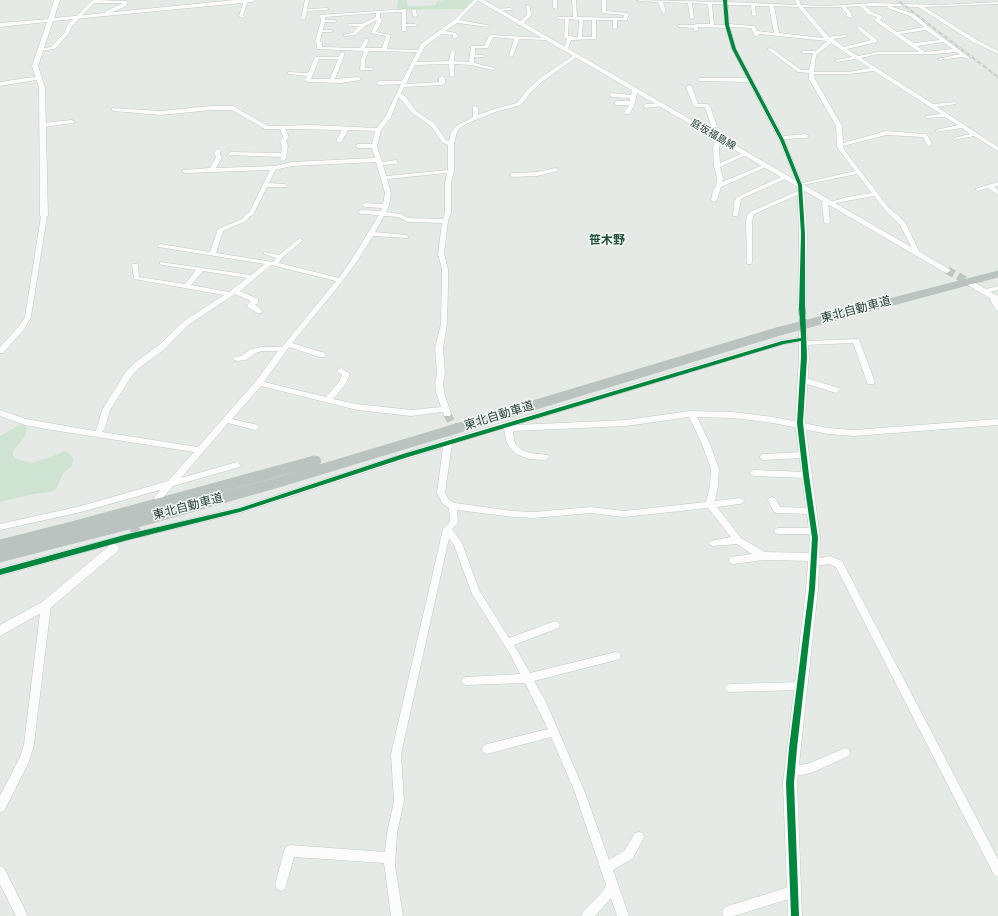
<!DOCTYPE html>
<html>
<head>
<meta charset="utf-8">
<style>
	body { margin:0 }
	canvas { display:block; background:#e5eae7 }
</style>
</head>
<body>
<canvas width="998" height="916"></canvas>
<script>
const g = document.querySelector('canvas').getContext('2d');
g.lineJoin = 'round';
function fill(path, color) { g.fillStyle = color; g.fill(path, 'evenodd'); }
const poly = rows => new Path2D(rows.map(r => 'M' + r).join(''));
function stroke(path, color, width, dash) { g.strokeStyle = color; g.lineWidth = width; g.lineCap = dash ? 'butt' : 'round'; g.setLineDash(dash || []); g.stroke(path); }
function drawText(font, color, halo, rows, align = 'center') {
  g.font = font + ' "Space Grotesk","Noto Sans JP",sans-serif'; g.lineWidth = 3; g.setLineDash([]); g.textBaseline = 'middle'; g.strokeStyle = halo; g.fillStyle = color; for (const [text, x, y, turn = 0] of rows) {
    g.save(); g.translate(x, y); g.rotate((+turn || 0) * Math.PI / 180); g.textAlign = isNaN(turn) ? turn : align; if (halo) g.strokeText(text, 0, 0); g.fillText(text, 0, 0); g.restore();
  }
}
fill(poly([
	[398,0,407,0,408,6,423,6,436,5,437,1,445,0,473,0,465,9,397,10],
	[19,425,24,425,27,429,24,438,13,451,13,455,15,458,31,463,49,458,64,451,68,452,73,459,72,466,63,474,56,489,51,492,33,494,0,502,0,436]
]), '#cfe3d2');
stroke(poly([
	[447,414,458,434],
	[133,533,142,519]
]), '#bec7c3', 8, [8, 4]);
stroke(poly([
	[802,307,803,332]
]), '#bec7c3', 8, [8, 4]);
stroke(poly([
	[947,270,972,284]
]), '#bec7c3', 8, [8, 4.5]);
const minor = poly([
	[93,0,126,1,128,2,126,6,110,13,106,16,104,15,106,11,123,3,94,3,72,26,69,33,55,49,38,51,38,49,51,47,65,32,68,24,93,0],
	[244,0,248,1,243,15,245,17,243,18,239,16,244,0],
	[305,0,309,0,307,9,327,8,329,9,327,10,307,11,305,19,301,19,305,0],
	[474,0,478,0,459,20,487,25,489,26,489,27,457,23,445,31,456,33,458,36,457,38,453,38,453,35,442,34,425,46,417,62,449,61,451,51,453,50,455,51,454,61,469,62,471,46,484,46,489,36,491,35,546,38,548,39,546,40,519,39,513,56,511,57,509,56,514,39,493,37,488,48,475,48,475,55,483,55,485,56,483,57,474,57,474,63,495,68,495,69,493,70,471,65,454,64,454,76,452,77,450,76,449,64,415,65,406,84,439,82,439,78,442,76,445,78,445,83,442,85,404,87,401,94,405,96,416,111,435,124,446,140,449,141,451,132,456,126,473,117,473,106,478,107,478,115,494,109,517,103,527,90,539,79,574,55,578,56,543,81,531,92,521,105,498,111,468,123,460,128,457,132,454,144,454,171,451,183,451,213,448,221,444,254,448,269,448,287,447,324,443,348,445,374,443,383,444,392,451,414,450,416,444,416,443,412,411,416,357,410,261,386,232,419,258,425,259,427,258,429,255,430,228,423,181,478,237,462,241,465,240,467,173,486,161,500,158,501,155,500,154,498,160,490,81,512,0,530,0,524,81,506,168,481,194,452,52,430,25,425,0,416,0,410,26,419,95,431,97,428,102,410,125,373,133,364,159,345,184,321,224,295,134,279,132,265,133,264,137,264,138,265,139,277,185,284,196,270,162,265,160,264,160,262,251,275,265,264,158,247,158,245,160,244,210,252,218,229,242,219,246,214,249,213,270,170,185,173,183,172,183,170,210,168,216,157,214,154,215,151,218,149,221,151,220,154,222,157,216,168,275,166,292,162,375,158,372,148,358,148,355,146,358,144,372,144,375,131,348,130,342,141,339,143,336,141,342,130,285,129,289,137,286,141,288,146,286,159,283,161,280,159,281,157,229,155,229,153,231,152,281,153,282,146,280,141,283,137,280,129,265,129,232,110,211,110,161,115,114,111,112,110,112,108,161,111,211,106,233,106,268,126,313,125,377,128,385,117,401,84,379,85,376,83,379,81,402,81,417,52,369,51,365,60,365,68,372,68,374,69,372,70,360,70,361,60,364,51,317,49,317,44,315,42,321,21,320,15,406,9,406,24,415,24,417,25,417,26,406,26,406,31,402,31,402,12,380,13,380,18,382,20,376,32,391,35,387,49,418,50,421,44,454,20,474,0],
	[376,13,376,17,362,24,348,24,348,25,350,26,359,26,352,33,343,35,345,36,355,35,365,26,377,20,371,33,386,36,382,48,365,48,369,40,367,39,365,39,360,48,322,47,322,43,320,41,322,32,331,32,333,31,331,30,323,30,325,22,335,22,337,21,335,20,325,20,325,17,376,13],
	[399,97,412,113,431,126,442,142,448,145,448,170,386,176,383,165,396,164,399,162,396,160,382,162,377,146,381,130,391,117,399,97],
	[376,162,385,193,383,204,365,203,362,205,365,207,382,208,381,211,361,210,358,212,361,214,379,215,350,262,339,278,279,263,282,258,302,241,303,240,300,238,279,255,264,252,264,254,276,258,273,262,216,253,223,231,246,221,250,216,253,215,267,187,287,187,288,186,285,184,269,183,275,170,292,166,376,162],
	[447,173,445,183,445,213,443,219,408,218,401,214,386,212,389,206,391,193,387,179,447,173],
	[384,216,398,217,408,222,442,223,438,254,442,269,441,324,435,348,437,374,435,383,436,392,441,407,411,410,357,404,333,399,345,385,350,374,341,368,337,370,342,375,339,382,326,397,264,382,289,347,319,357,325,357,326,355,325,353,292,343,337,288,356,263,373,236,408,238,408,236,406,235,375,232,384,216],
	[271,265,336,281,282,347,262,347,251,349,241,356,234,357,233,359,237,361,246,360,256,353,262,351,278,351,256,381,198,447,102,432,105,428,110,410,131,377,139,368,165,349,188,325,235,294,251,301,247,305,248,307,257,313,261,313,262,311,261,309,255,305,258,303,258,299,240,291,271,265],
	[203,271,247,278,229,292,191,285,203,271],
	[553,0,557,0,557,9,553,8,553,0],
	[572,0,576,0,577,17,623,18,624,15,602,13,602,0,606,0,606,11,627,13,629,14,627,20,617,20,617,28,615,29,613,28,613,20,596,20,596,39,571,40,569,47,564,50,562,49,565,46,567,39,564,37,565,19,558,19,556,18,558,17,573,17,572,0],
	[569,19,579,20,578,37,568,36,569,19],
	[583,20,592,20,592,37,582,37,583,20],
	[637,0,723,2,723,0,727,0,727,2,797,5,795,0,799,0,801,5,827,6,872,3,940,5,998,2,998,4,924,7,977,40,998,51,998,54,973,42,918,7,890,6,914,14,934,31,970,58,968,59,963,57,939,60,937,59,960,54,956,52,935,54,878,54,861,58,933,104,956,102,956,104,937,107,998,147,998,151,974,136,954,140,954,138,970,134,962,128,936,132,936,130,958,125,945,117,926,118,926,116,941,114,874,71,849,74,814,74,815,79,842,126,843,143,886,131,925,134,928,136,932,144,929,146,927,145,923,137,886,135,843,146,845,151,889,208,899,216,906,224,920,253,917,255,915,254,900,225,885,210,874,196,830,204,830,202,847,197,872,193,857,174,798,186,779,140,749,82,698,81,698,79,700,78,747,78,732,49,726,28,698,27,698,30,696,31,694,31,694,28,679,27,677,26,679,25,694,25,696,24,710,24,708,4,692,3,694,18,692,19,690,18,688,3,663,2,666,12,664,13,662,12,658,2,639,1,637,0],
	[712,4,723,4,725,25,714,25,712,4],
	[728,5,751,5,752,15,754,16,756,15,755,6,769,6,774,33,757,31,755,26,753,26,729,24,728,5],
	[774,6,798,7,824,38,779,33,774,6],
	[860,6,868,14,877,17,875,20,875,21,919,52,878,52,858,56,847,49,877,42,877,40,859,26,857,27,857,28,871,40,844,47,833,39,846,37,846,35,833,36,829,37,803,7,841,7,847,14,846,16,851,18,853,17,851,15,852,14,846,7,860,6],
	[865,6,888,6,887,8,910,16,924,27,897,32,880,20,882,17,882,16,872,12,865,6],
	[730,27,751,28,755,36,757,36,759,35,759,34,827,41,816,51,803,51,801,52,803,53,813,53,809,70,801,70,771,48,767,49,798,72,809,73,809,79,836,126,837,147,855,171,802,183,784,139,806,138,809,136,806,134,783,136,736,49,730,27],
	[926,30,940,40,914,43,900,34,926,30],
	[943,42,953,49,925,52,917,46,943,42],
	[831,43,852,57,836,60,836,62,856,59,870,68,849,72,814,72,816,55,831,43],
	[526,5,530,6,531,15,522,25,518,25,518,23,527,15,526,5],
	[510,8,512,9,512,10,496,11,494,10,496,9,510,8],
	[414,9,416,10,417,16,415,17,413,16,412,10,414,9],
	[341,52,345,53,335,79,358,77,361,79,360,80,341,83,308,82,305,80,307,76,289,74,287,73,289,72,308,73,315,57,339,57,341,52],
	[319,59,338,59,330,79,311,79,319,59],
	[40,76,42,77,42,79,0,86,0,82,40,76],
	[689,85,692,87,698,104,707,104,710,106,717,126,716,127,700,130,697,128,711,125,705,107,696,107,693,105,686,87,689,85],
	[633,89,638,90,634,106,629,114,625,114,624,113,629,105,617,105,614,103,617,101,630,101,630,98,612,97,609,95,612,93,631,95,633,89],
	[661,103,663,104,663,106,646,108,643,106,646,104,661,103],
	[72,120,74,121,74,123,42,127,39,125,42,123,72,120],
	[718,136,721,138,719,149,720,163,743,153,748,154,720,167,723,178,722,182,763,165,768,166,721,187,717,200,714,202,711,200,713,191,716,186,717,178,714,166,713,149,715,138,718,136],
	[556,168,558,169,558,171,537,176,513,177,510,175,513,173,537,172,556,168],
	[785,175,788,177,787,178,741,199,738,215,737,216,733,216,734,202,737,197,785,175],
	[998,182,998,186,994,187,998,190,998,195,988,188,978,191,975,189,998,182],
	[800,190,803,192,802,193,754,214,752,221,752,263,751,264,747,264,746,221,747,216,750,212,800,190],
	[827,198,830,200,828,203,830,222,827,224,824,222,822,203,825,199,827,198],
	[44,214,47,216,31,317,25,328,3,353,0,353,0,347,20,325,25,317,41,216,44,214],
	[998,286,998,290,984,293,981,291,982,290,998,286],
	[991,293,993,294,998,302,998,311,995,309,988,295,991,293],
	[803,337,805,337,807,339,806,341,859,339,875,382,874,384,868,384,867,382,853,343,804,345,801,345,801,342,784,344,516,425,626,420,690,411,733,412,773,417,828,428,854,430,998,419,998,425,854,436,828,434,773,423,733,418,697,417,710,444,719,469,718,486,715,501,740,498,743,499,744,501,743,503,740,504,717,507,741,538,765,552,815,553,818,554,819,558,830,556,842,561,998,859,998,877,994,875,836,567,829,564,815,566,812,565,811,561,764,560,733,564,730,563,729,560,730,557,752,554,737,544,713,546,710,545,709,543,710,541,731,537,708,508,624,517,591,513,534,518,513,517,457,510,458,523,452,529,462,543,479,590,509,638,555,621,558,622,560,625,558,628,514,645,530,673,616,652,619,653,621,656,619,659,616,660,534,681,545,700,584,790,609,860,625,850,635,833,639,832,643,833,644,837,633,858,613,870,629,916,617,916,611,898,595,916,581,916,583,912,602,892,606,885,574,790,551,737,487,754,483,752,482,749,483,746,487,744,548,729,525,683,466,685,463,684,461,681,463,678,466,677,520,674,510,654,472,594,454,545,449,538,401,754,404,801,397,833,395,866,403,916,391,916,384,863,294,857,285,889,281,891,277,889,275,885,284,851,286,847,290,845,385,852,387,833,394,801,391,754,443,529,450,522,449,508,443,504,437,493,443,447,240,513,128,540,0,576,0,568,128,534,240,507,448,439,781,340,803,337],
	[689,417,702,444,711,469,710,486,706,502,624,511,591,507,534,512,513,511,455,503,449,500,445,493,452,444,504,428,506,440,509,447,516,454,529,459,545,460,549,457,548,455,530,453,522,450,516,445,514,440,513,431,626,426,689,417],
	[803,377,839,388,840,390,836,393,800,382,799,380,800,378,803,377],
	[804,452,808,455,804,458,763,460,759,457,763,454,804,452],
	[754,470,806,472,809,473,810,475,809,477,806,478,754,476,751,475,750,473,751,471,754,470],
	[772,497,775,498,780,507,812,508,815,509,816,511,815,513,812,514,777,513,774,512,768,500,769,498,772,497],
	[778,528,815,528,818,529,819,531,818,533,815,534,778,534,775,533,774,531,775,529,778,528],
	[46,601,49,602,51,605,34,744,29,762,4,811,0,812,0,796,20,757,24,744,41,605,43,602,46,601],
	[800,682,803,683,805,686,803,689,800,690,730,692,727,691,725,688,727,685,730,684,800,682],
	[845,748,849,750,850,753,849,756,811,773,791,777,787,776,786,772,787,768,810,763,845,748],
	[0,866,4,868,28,916,16,916,0,884,0,866],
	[795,885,799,887,801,891,799,895,795,897,734,916,724,916,722,912,724,908,728,906,795,885]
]);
const tertiary = poly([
	[54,0,60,0,54,18,235,0,255,0,252,2,53,21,38,66,45,87,48,216,44,218,40,216,39,87,32,66,47,22,0,27,0,23,48,19,54,0],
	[797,183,800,183,804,185,807,234,806,307,802,310,798,307,799,234,797,183],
	[803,329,807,332,809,357,805,423,820,538,818,589,797,783,802,916,788,916,783,783,806,589,810,538,795,423,799,357,799,332,803,329],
	[114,544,118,545,119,548,118,551,50,608,0,636,0,625,42,602,110,545,114,544]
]);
const secondary = poly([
	[477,0,484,0,951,270,947,273,944,272,477,0],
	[972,281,998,296,998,303,969,286,967,284,969,282,972,281]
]);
const motorway = poly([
	[998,271,998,277,784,334,279,487,149,524,0,562,0,540,75,521,314,456,319,457,321,461,319,465,776,328,998,271],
	[307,468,279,477,171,506,307,468]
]);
stroke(minor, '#c2c7c4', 1);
stroke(tertiary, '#c2c7c4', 1);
stroke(secondary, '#c1c8c4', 1);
stroke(motorway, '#bdc6c1', 1);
fill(minor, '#fbfcfb');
fill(tertiary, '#fbfcfb');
fill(secondary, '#fbfcfb');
fill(motorway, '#bac3bf');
const rail = poly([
	[897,0,998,77]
]);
stroke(rail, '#c7cbc9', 2);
stroke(rail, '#f4f9f5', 1, [3.5]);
fill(poly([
	[723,0,727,0,729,25,736,49,784,140,802,185,805,234,805,307,807,357,803,423,809,475,818,538,815,589,797,748,794,783,799,916,791,916,786,783,789,748,809,589,812,538,803,475,797,423,801,357,801,341,784,344,405,458,240,512,128,540,0,575,0,569,128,534,240,508,403,454,782,341,801,338,799,307,801,234,798,185,780,140,732,49,725,25,723,0]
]), '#00873e');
drawText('10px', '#233d31', '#f4f9f5', [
	["庭坂福島線",713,135,30]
]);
drawText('bold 12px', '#204f3b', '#f4f9f5', [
	["笹木野",607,241]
]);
drawText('12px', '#233d31', '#f4f9f5', [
	["東北自動車道",856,310,-15],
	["東北自動車道",499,416,-17],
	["東北自動車道",188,507,-15]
]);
</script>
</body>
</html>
